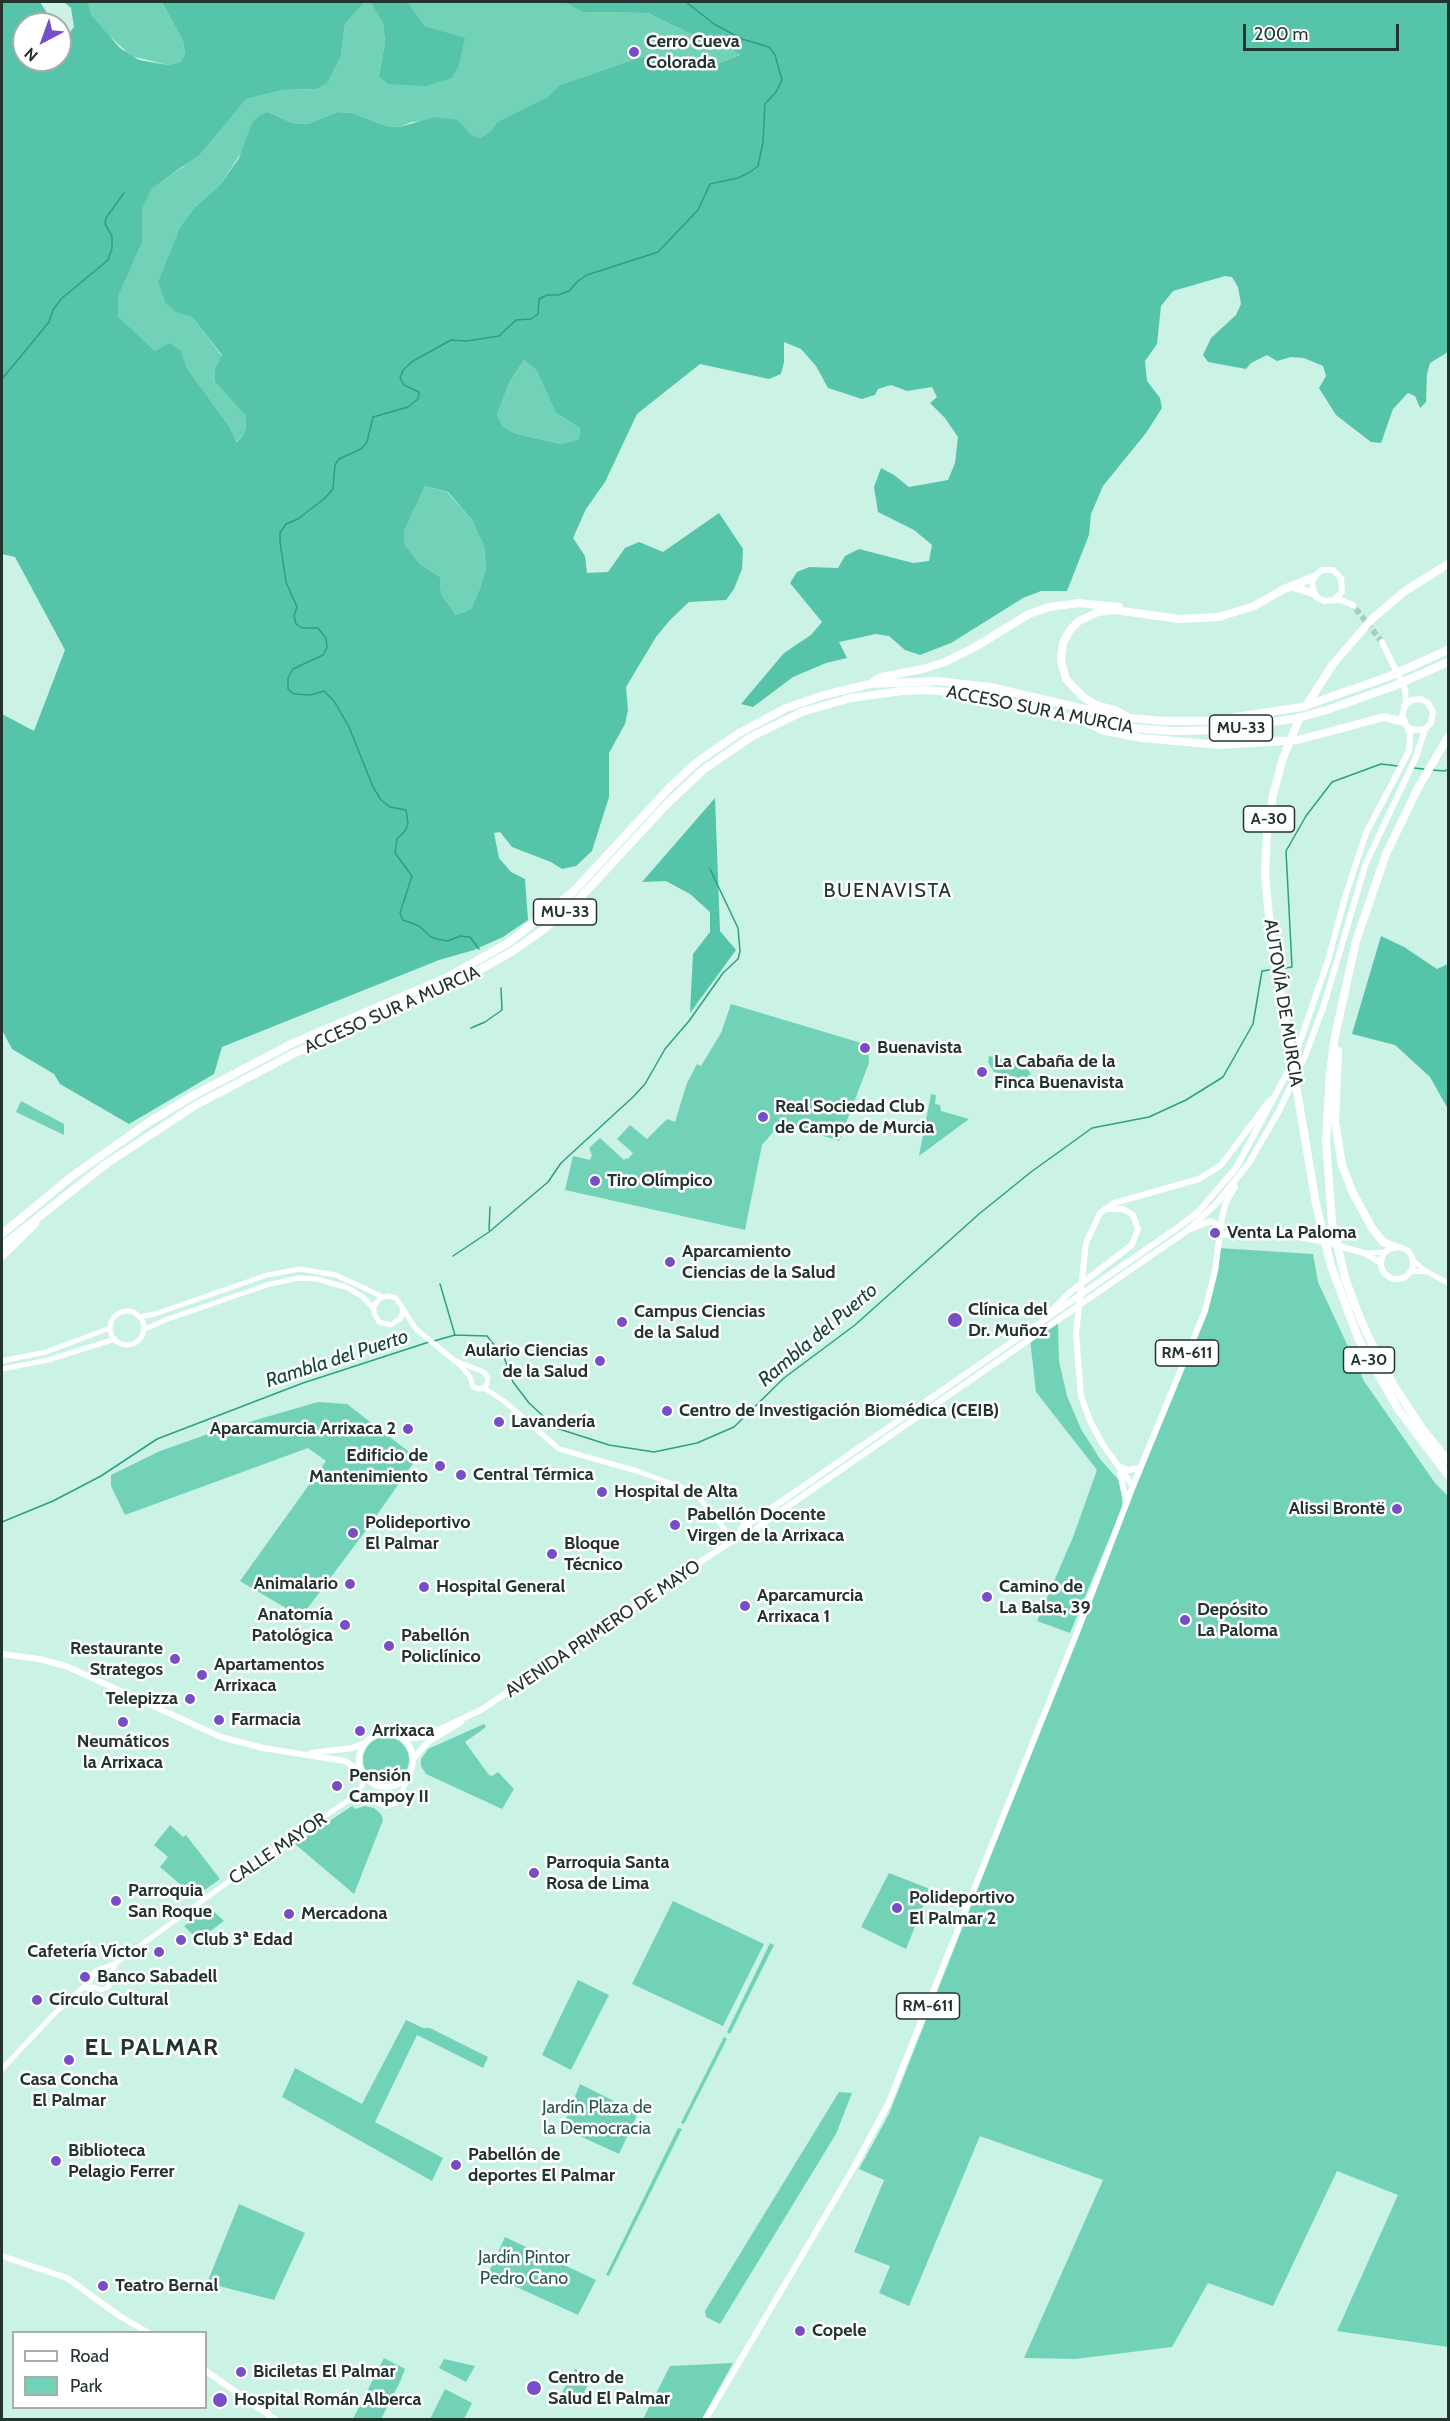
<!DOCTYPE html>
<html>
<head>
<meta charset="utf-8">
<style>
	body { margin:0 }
	#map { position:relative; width:1450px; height:2421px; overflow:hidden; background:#caf3e6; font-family:Cabin,sans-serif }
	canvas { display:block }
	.frame { position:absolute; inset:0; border:3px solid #23332e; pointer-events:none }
	.legend { position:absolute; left:12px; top:2331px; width:195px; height:78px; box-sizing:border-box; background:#fff; border:2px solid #a7adab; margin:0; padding:8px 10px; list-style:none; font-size:18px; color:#23332e }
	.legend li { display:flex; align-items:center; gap:12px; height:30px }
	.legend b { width:30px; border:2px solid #a7adab }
	.north { position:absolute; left:12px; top:12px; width:60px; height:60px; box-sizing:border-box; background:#fff; border:2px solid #a7adab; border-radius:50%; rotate:221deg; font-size:16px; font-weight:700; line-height:24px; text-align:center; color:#23332e }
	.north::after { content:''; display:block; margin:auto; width:21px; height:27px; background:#774ec7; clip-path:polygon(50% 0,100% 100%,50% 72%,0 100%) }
	.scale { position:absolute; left:1243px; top:24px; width:156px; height:27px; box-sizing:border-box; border:3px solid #23332e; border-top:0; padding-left:8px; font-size:18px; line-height:21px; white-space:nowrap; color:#23332e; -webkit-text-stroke:4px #fff; paint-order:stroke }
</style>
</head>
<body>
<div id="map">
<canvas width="1450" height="2421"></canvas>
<div class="frame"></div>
<ul class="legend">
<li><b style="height:8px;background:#fff"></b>Road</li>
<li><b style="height:16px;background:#72d2b8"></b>Park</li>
</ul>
<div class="north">N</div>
<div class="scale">200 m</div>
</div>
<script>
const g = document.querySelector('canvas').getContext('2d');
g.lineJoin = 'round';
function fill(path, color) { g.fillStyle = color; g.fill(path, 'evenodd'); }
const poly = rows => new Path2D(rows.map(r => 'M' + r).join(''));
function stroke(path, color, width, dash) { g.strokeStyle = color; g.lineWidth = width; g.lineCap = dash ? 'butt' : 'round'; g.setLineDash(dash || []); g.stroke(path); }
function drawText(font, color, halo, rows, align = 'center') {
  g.font = font + ' Cabin,sans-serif'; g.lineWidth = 5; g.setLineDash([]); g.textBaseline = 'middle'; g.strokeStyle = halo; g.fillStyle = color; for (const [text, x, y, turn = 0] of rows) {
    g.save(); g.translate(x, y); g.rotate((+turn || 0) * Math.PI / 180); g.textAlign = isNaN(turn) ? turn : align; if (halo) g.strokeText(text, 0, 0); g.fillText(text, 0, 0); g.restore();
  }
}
fill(poly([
	[88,2,162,2,183,41,185,54,180,62,168,65,131,56,98,25,92,16],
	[365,2,370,2,383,21,385,43,379,76,423,26,408,2,564,2,584,12,648,13,703,40,729,48,740,55,717,64,635,59,560,85,547,97,497,122,491,131,480,138,471,136,458,120,412,122,399,127,386,126,352,113,337,112,308,124,292,123,268,112,220,185,194,208,180,227,158,281,176,311,192,317,222,356,215,369,232,399,246,416,246,426,243,436,235,442,229,426,187,368,181,351,155,351,118,316,118,297,142,243,142,209,150,189,183,167,246,99,283,90,316,89,341,55,345,24],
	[524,360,536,370,556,413,580,428,579,439,561,444,517,434,503,427,497,415,510,381],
	[425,486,447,492,472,520,484,546,486,568,480,588,471,609,456,615,441,594,440,577,420,564,405,545,404,531],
	[731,1004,868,1045,869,1063,839,1141,793,1126,781,1126,774,1131,762,1145,745,1230,565,1190,573,1156,590,1160,592,1155,589,1148,600,1138,624,1160,626,1158,628,1159,633,1153,617,1139,630,1125,647,1139,667,1119,675,1122,687,1083,697,1064,701,1066,721,1033],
	[989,1056,1024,1065,1031,1074,1024,1079,994,1072,988,1062],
	[931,1094,936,1095,935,1104,940,1105,941,1111,969,1119,919,1156],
	[21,1101,64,1124,64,1135,16,1112],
	[1218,1248,1313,1254,1318,1282,1364,1381,1435,1483,1448,1496,1448,2347,1337,2331,1398,2195,1337,2171,1273,2306,1208,2283,1172,2347,1075,2359,1024,2358,1103,2180,980,2136,909,2306,879,2293,890,2266,854,2252,884,2180,859,2169,889,2114,1205,1311],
	[1058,1321,1059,1361,1067,1396,1081,1429,1100,1459,1123,1485,1122,1508,1070,1633,1037,1621,1073,1537,1097,1470,1036,1392,1030,1339],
	[318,1402,347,1404,417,1458,367,1529,301,1617,240,1581,326,1461,308,1448,125,1515,111,1486,111,1475,160,1451,211,1433],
	[484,1724,486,1727,465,1742,489,1775,492,1776,498,1772,514,1789,502,1809,426,1774,421,1766,421,1759,428,1749],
	'363 1760a23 23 0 1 1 46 0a23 23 0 1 1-46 0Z',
	[352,1806,355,1809,365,1806,374,1808,381,1814,383,1820,354,1894,295,1844],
	[170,1825,183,1837,186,1835,220,1879,195,1897,160,1867,168,1857,154,1845],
	[889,1873,930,1889,906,1949,861,1927],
	[673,1901,764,1944,723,2026,632,1984],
	[210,1908,224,1921,198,1940,184,1926],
	[770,1943,774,1945,730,2034,727,2032],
	[578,1980,609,1995,571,2070,542,2055],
	[406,2020,423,2028,430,2028,488,2057,483,2068,417,2035,375,2122,443,2158,432,2181,282,2097,295,2068,362,2104],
	[724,2037,727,2039,684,2124,681,2123],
	[580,2084,638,2113,619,2154,562,2128],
	[839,2092,852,2093,836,2134,720,2324,706,2317,705,2311],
	[678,2128,682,2129,609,2276,606,2275],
	[239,2204,305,2233,274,2300,207,2283],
	[505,2237,596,2280,578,2315,488,2274],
	[384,2358,405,2369,400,2382,381,2419,353,2419],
	[444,2359,475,2366,466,2382,439,2368],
	[733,2363,702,2419,643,2419,670,2366],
	[575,2369,592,2377,576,2407,559,2398],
	[445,2389,472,2403,464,2419,430,2419]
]), '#72d2b8');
fill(poly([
	[2,2,40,2,54,24,24,24,24,60,60,60,60,28,66,33,70,32,74,27,71,8,64,2,88,2,92,16,120,48,139,60,168,65,180,62,185,54,183,41,162,2,365,2,345,24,341,55,327,83,316,89,283,90,246,99,200,154,151,189,142,209,142,243,118,297,118,316,155,351,170,343,181,351,187,368,229,426,236,442,243,436,246,426,246,416,215,381,215,369,222,355,192,317,176,312,165,302,158,281,180,227,194,208,220,185,239,158,252,123,260,115,268,112,292,123,308,124,337,112,352,113,386,126,399,127,436,117,458,120,471,135,480,138,491,131,497,122,547,97,560,85,635,59,658,55,688,62,717,64,740,55,729,48,703,40,648,13,583,12,564,2,1448,2,1448,352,1430,363,1427,374,1426,402,1420,408,1415,396,1408,393,1393,409,1381,443,1371,442,1336,415,1319,388,1326,376,1323,366,1304,358,1291,357,1277,361,1267,355,1251,363,1246,369,1208,362,1203,355,1211,338,1236,315,1241,304,1238,287,1232,277,1225,276,1173,291,1161,306,1157,344,1145,361,1147,381,1160,398,1162,408,1146,433,1103,486,1091,514,1089,535,1067,591,1041,591,1023,598,951,643,920,655,905,650,889,636,876,634,839,642,847,658,826,663,793,677,753,707,741,704,784,653,811,635,822,622,790,583,797,572,809,567,838,568,845,556,859,549,913,563,929,561,932,545,914,530,878,512,874,487,881,468,894,475,909,487,948,480,955,463,958,437,945,418,930,403,937,397,932,387,907,391,891,385,878,389,875,395,862,399,828,388,816,366,801,349,784,342,784,362,781,374,769,379,700,364,637,414,605,482,586,509,573,538,585,556,587,573,608,572,625,548,639,542,663,552,719,513,743,549,742,569,734,589,726,600,689,602,670,620,656,637,626,687,628,710,625,724,609,753,609,797,592,851,576,866,562,869,551,862,512,847,500,832,494,833,499,858,511,872,525,879,528,920,503,937,474,950,439,960,222,1047,214,1074,129,1124,60,1084,54,1074,12,1049,2,1030,2,714,34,731,65,650,15,557,2,554],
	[524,360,536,370,556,413,580,428,579,439,561,444,517,434,503,427,497,415,510,381],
	[425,486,448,492,472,520,484,546,486,568,480,588,471,609,456,615,441,594,440,577,420,564,405,545,404,531],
	[370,2,408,2,424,26,465,38,458,68,451,78,426,86,388,84,379,76,385,43,383,22],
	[715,798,720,931,736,950,690,1013,693,954,710,932,710,912,690,894,666,881,642,882],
	[1381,936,1404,947,1437,969,1448,964,1448,1109,1430,1077,1395,1045,1352,1034]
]), '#56c4a8');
stroke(poly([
	[2,379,49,322,53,310,61,299,108,260,112,248,112,236,105,224,106,218,124,193],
	[1414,768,1424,769],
	[1432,770,1445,771,1448,769],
	[479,949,470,937,460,936,448,941,437,939,431,937,419,926,403,920,400,913,412,876,395,853,397,839,405,831,408,824,406,810,390,807,381,800,373,787,349,727,334,701,324,691,310,695,294,694,288,689,288,678,293,669,323,655,327,648,326,638,318,628,302,628,296,624,294,616,297,607,286,582,280,542,280,533,286,524,298,519,325,498,333,489,335,465,339,459,361,449,367,442,373,417,408,407,418,399,419,392,404,385,400,378,403,370,413,361,451,340,467,341,499,336,516,320,531,319,538,314,539,299,547,295,558,295,569,291,578,281,587,275,658,252,698,210,710,184,738,178,750,172,758,166,763,142,765,104,776,92,782,80,775,55,769,47,742,39,714,24,686,2],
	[1279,969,1292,967,1286,851,1306,816,1332,782,1381,764,1398,766],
	[471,1028,485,1022,502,1010,501,988],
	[489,1230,490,1207],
	[453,1256,489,1232,548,1182,561,1163,633,1097,645,1084,665,1049,689,1021,723,973,738,959,740,951,738,928,710,869],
	[440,1284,455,1335],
	[434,1341,455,1335,487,1336,504,1357,513,1382,529,1403,556,1428,609,1445,654,1452,697,1443,734,1427,784,1378,855,1325,979,1214,1031,1172,1092,1128,1149,1117,1186,1100,1223,1077,1253,1024,1262,971,1275,969],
	[2,1522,53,1501,101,1476,157,1439,303,1383,429,1342]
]), '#2aa086', 1.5);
stroke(poly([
	[1356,609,1382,642]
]), '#a9cdc1', 6, [6, 3]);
stroke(poly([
	[1366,1253,1385,1252],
	[1413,1260,1424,1270,1448,1283],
	[1411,1271,1426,1272],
	[403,1309,401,1318,391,1325,379,1322,374,1313,374,1306,380,1298,389,1296,396,1298,416,1329,461,1366,470,1377,473,1387,480,1389,486,1386,488,1378,484,1372,456,1361],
	'110 1328a17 17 0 1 1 34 0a17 17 0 1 1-34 0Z',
	[139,1317,155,1314,267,1275,300,1269,336,1275,383,1297],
	[143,1330,168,1319,270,1284,299,1278,317,1279,348,1288,363,1297,374,1309],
	[2,1361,46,1352,110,1328],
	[2,1369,48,1360,115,1339],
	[484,1388,504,1401,559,1449,637,1471,689,1490,696,1494,727,1532,740,1534],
	[354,1798,366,1798,385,1806,394,1804,399,1800,410,1771],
	[83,1988,94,1987,101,1990,107,1988,111,1983,110,1976,116,1963],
	[2,2069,53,2015,91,1980,95,1971,116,1963,256,1862,352,1798,362,1786,363,1773]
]), '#fff', 5);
stroke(poly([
	[1334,600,1342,592,1341,578,1333,570,1322,570,1314,577,1312,584,1316,597,1324,601,1341,600,1353,605],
	[1404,706,1412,700,1421,699,1428,703,1433,712,1431,723,1425,729,1416,730,1409,728],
	[1191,1229,1211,1221,1216,1224,1219,1231],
	[1220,1235,1261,1231,1284,1234,1329,1243,1364,1253,1381,1263],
	'1381 1263a16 16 0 1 1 32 0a16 16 0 1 1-32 0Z',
	[1051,1311,1069,1293,1132,1245,1138,1229,1133,1215,1123,1209,1108,1209],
	[1118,1466,1128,1470,1140,1468],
	[1120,1473,1126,1501],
	[1133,1486,1103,1445,1090,1421,1081,1396,1076,1334,1086,1243,1100,1213,1114,1203,1199,1179,1221,1165,1270,1100],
	[736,1539,743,1526,753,1521,1177,1228,1197,1213,1236,1168,1293,1062,1328,960,1346,894,1366,833,1409,751,1410,734,1402,716,1406,702,1405,689,1382,642],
	[2,1654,39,1659,66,1666,221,1737,263,1748,345,1761,362,1772],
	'359 1760a27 27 0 1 1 54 0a27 27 0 1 1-54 0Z',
	[403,1739,423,1737,481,1710,709,1556,737,1538,750,1537,758,1527,1188,1230,1216,1204,1249,1163,1279,1111,1306,1054,1324,1005,1366,863,1416,757,1425,729],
	[311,1753,352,1748,365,1743],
	[413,1759,428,1742,461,1722],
	[2,2256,67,2278,118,2315,147,2332],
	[206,2371,276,2420],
	[705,2420,854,2167,888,2104,1076,1635,1133,1486,1205,1311,1215,1271,1222,1217,1226,1202,1235,1187]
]), '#fff', 6);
stroke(poly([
	[1293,587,1313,593],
	[873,682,881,677,923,669,945,662,975,647,1029,614,1049,607,1079,603,1119,607],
	[1306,706,1333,664,1372,619,1405,591,1448,564],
	[1126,716,1115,710,1098,706,1083,697,1066,679,1061,660,1063,643,1070,630,1079,621,1098,612,1114,610,1180,619,1219,617,1254,606,1284,589,1314,577],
	[1300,717,1283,758,1273,795,1267,833,1265,874,1271,937,1316,1204,1331,1266,1359,1340,1398,1409,1448,1475],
	[1087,723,1105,731,1142,738,1220,745,1298,740,1384,717,1404,722],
	[1448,737,1418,788,1386,854,1356,941,1335,1036,1330,1073,1326,1141,1332,1222,1345,1278,1356,1308,1368,1336,1394,1386,1421,1427,1448,1461],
	[1338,1051,1335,1122,1342,1165,1353,1193,1372,1228,1383,1242,1395,1247],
	[2,1234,71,1177,149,1122,194,1095,291,1044,446,978,508,943,573,892,670,787,697,762,739,733,786,708,824,695,870,684,937,681,990,687,1119,717,1164,721,1209,721,1302,707,1390,676,1448,650],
	[2,1246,106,1164,196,1105,295,1053,451,986,513,951,543,930,579,899,667,804,703,770,751,737,802,712,851,698,902,691,926,690,972,694,1083,721,1119,727,1172,731,1222,730,1298,718,1327,710,1394,686,1448,662],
	[2,1256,35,1224]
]), '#fff', 8);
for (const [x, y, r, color] of [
	[634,52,6,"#774ec7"],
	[865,1048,6,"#774ec7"],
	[982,1072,6,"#774ec7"],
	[763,1117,6,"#774ec7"],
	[595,1181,6,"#774ec7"],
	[1215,1233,6,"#774ec7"],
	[670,1262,6,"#774ec7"],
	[955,1320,8,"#774ec7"],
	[622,1322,6,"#774ec7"],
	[600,1361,6,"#774ec7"],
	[667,1411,6,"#774ec7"],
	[499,1422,6,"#774ec7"],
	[408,1429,6,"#774ec7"],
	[440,1466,6,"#774ec7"],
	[461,1475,6,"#774ec7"],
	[602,1492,6,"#774ec7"],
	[1397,1509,6,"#774ec7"],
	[675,1525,6,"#774ec7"],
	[353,1533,6,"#774ec7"],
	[552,1554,6,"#774ec7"],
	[350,1584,6,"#774ec7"],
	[424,1587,6,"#774ec7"],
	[987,1597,6,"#774ec7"],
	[745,1606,6,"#774ec7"],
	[1185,1620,6,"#774ec7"],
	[345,1625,6,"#774ec7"],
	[389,1646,6,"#774ec7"],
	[175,1659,6,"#774ec7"],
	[202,1675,6,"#774ec7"],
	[190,1699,6,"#774ec7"],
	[219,1720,6,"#774ec7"],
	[123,1722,6,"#774ec7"],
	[360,1731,6,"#774ec7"],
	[337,1786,6,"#774ec7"],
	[534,1873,6,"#774ec7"],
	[116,1901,6,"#774ec7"],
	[897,1908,6,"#774ec7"],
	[289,1914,6,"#774ec7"],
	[181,1940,6,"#774ec7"],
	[159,1952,6,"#774ec7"],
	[85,1977,6,"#774ec7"],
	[37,2000,6,"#774ec7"],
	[69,2060,6,"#774ec7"],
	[56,2161,6,"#774ec7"],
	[456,2165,6,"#774ec7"],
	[103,2286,6,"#774ec7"],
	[800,2331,6,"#774ec7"],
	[241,2372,6,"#774ec7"],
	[534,2388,8,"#774ec7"],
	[220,2400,8,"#774ec7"]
]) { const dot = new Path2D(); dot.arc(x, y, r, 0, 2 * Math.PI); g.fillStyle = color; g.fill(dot); stroke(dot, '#fff', 2); }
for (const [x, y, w] of [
	[1241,728,63],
	[1269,819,51],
	[565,912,63],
	[1187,1353,63],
	[1369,1360,51],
	[928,2006,63]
]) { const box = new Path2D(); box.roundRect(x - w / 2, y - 13, w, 26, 4.5); g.fillStyle = '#fff'; g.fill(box); stroke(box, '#23332e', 1.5); }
drawText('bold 16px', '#23332e', null, [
	["MU-33",1241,728],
	["A-30",1269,819],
	["MU-33",565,912],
	["RM-611",1187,1353],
	["A-30",1369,1360],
	["RM-611",928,2006]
]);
drawText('bold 18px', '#23332e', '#fff', [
	["Cerro Cueva",646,42],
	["Colorada",646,63],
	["Buenavista",877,1048],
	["La Cabaña de la",994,1062],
	["Finca Buenavista",994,1083],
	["Real Sociedad Club",775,1107],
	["de Campo de Murcia",775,1128],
	["Tiro Olímpico",607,1181],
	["Venta La Paloma",1227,1233],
	["Aparcamiento",682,1252],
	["Ciencias de la Salud",682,1273],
	["Clínica del",968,1310],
	["Dr. Muñoz",968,1331],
	["Campus Ciencias",634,1312],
	["de la Salud",634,1333],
	["Aulario Ciencias",588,1351,"right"],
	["de la Salud",588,1372,"right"],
	["Centro de Investigación Biomédica (CEIB)",679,1411],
	["Lavandería",511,1422],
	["Aparcamurcia Arrixaca 2",396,1429,"right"],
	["Edificio de",428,1456,"right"],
	["Mantenimiento",428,1477,"right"],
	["Central Térmica",473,1475],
	["Hospital de Alta",614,1492],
	["Alissi Brontë",1385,1509,"right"],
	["Pabellón Docente",687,1515],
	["Virgen de la Arrixaca",687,1536],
	["Polideportivo",365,1523],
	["El Palmar",365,1544],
	["Bloque",564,1544],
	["Técnico",564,1565],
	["Animalario",338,1584,"right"],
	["Hospital General",436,1587],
	["Camino de",999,1587],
	["La Balsa, 39",999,1608],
	["Aparcamurcia",757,1596],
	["Arrixaca 1",757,1617],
	["Depósito",1197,1610],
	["La Paloma",1197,1631],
	["Anatomía",333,1615,"right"],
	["Patológica",333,1636,"right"],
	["Pabellón",401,1636],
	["Policlínico",401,1657],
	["Restaurante",163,1649,"right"],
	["Strategos",163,1670,"right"],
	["Apartamentos",214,1665],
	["Arrixaca",214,1686],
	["Telepizza",178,1699,"right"],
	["Farmacia",231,1720],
	["Arrixaca",372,1731],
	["Neumáticos",123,1742,"center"],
	["la Arrixaca",123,1763,"center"],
	["Pensión",349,1776],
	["Campoy II",349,1797],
	["Parroquia Santa",546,1863],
	["Rosa de Lima",546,1884],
	["Parroquia",128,1891],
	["San Roque",128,1912],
	["Polideportivo",909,1898],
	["El Palmar 2",909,1919],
	["Mercadona",301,1914],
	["Club 3ª Edad",193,1940],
	["Cafetería Víctor",147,1952,"right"],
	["Banco Sabadell",97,1977],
	["Círculo Cultural",49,2000],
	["Casa Concha",69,2080,"center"],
	["El Palmar",69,2101,"center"],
	["Biblioteca",68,2151],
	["Pelagio Ferrer",68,2172],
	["Pabellón de",468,2155],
	["deportes El Palmar",468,2176],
	["Teatro Bernal",115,2286],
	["Copele",812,2331],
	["Biciletas El Palmar",253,2372],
	["Centro de",548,2378],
	["Salud El Palmar",548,2399],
	["Hospital Román Alberca",234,2400]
], 'left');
drawText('18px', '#23332e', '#fff', [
	["ACCESO SUR A MURCIA",1040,710,11],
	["AUTOVÍA DE MURCIA",1283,1003,81],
	["ACCESO SUR A MURCIA",392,1010,-24],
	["AVENIDA PRIMERO DE MAYO",603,1629,-34],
	["CALLE MAYOR",278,1849,-34]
]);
drawText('18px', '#28574b', '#fff', [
	["Jardín Plaza de",597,2108],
	["la Democracia",597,2129],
	["Jardín Pintor",524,2258],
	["Pedro Cano",524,2279]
]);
g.letterSpacing = '1.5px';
drawText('20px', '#23332e', '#fff', [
	["BUENAVISTA",888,891]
]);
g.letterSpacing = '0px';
drawText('italic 20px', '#15463a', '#fff', [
	["Rambla del Puerto",818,1335,-40],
	["Rambla del Puerto",337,1359,-18]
]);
g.letterSpacing = '1.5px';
drawText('bold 24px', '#23332e', '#fff', [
	["EL PALMAR",152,2048]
]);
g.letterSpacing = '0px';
</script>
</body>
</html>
